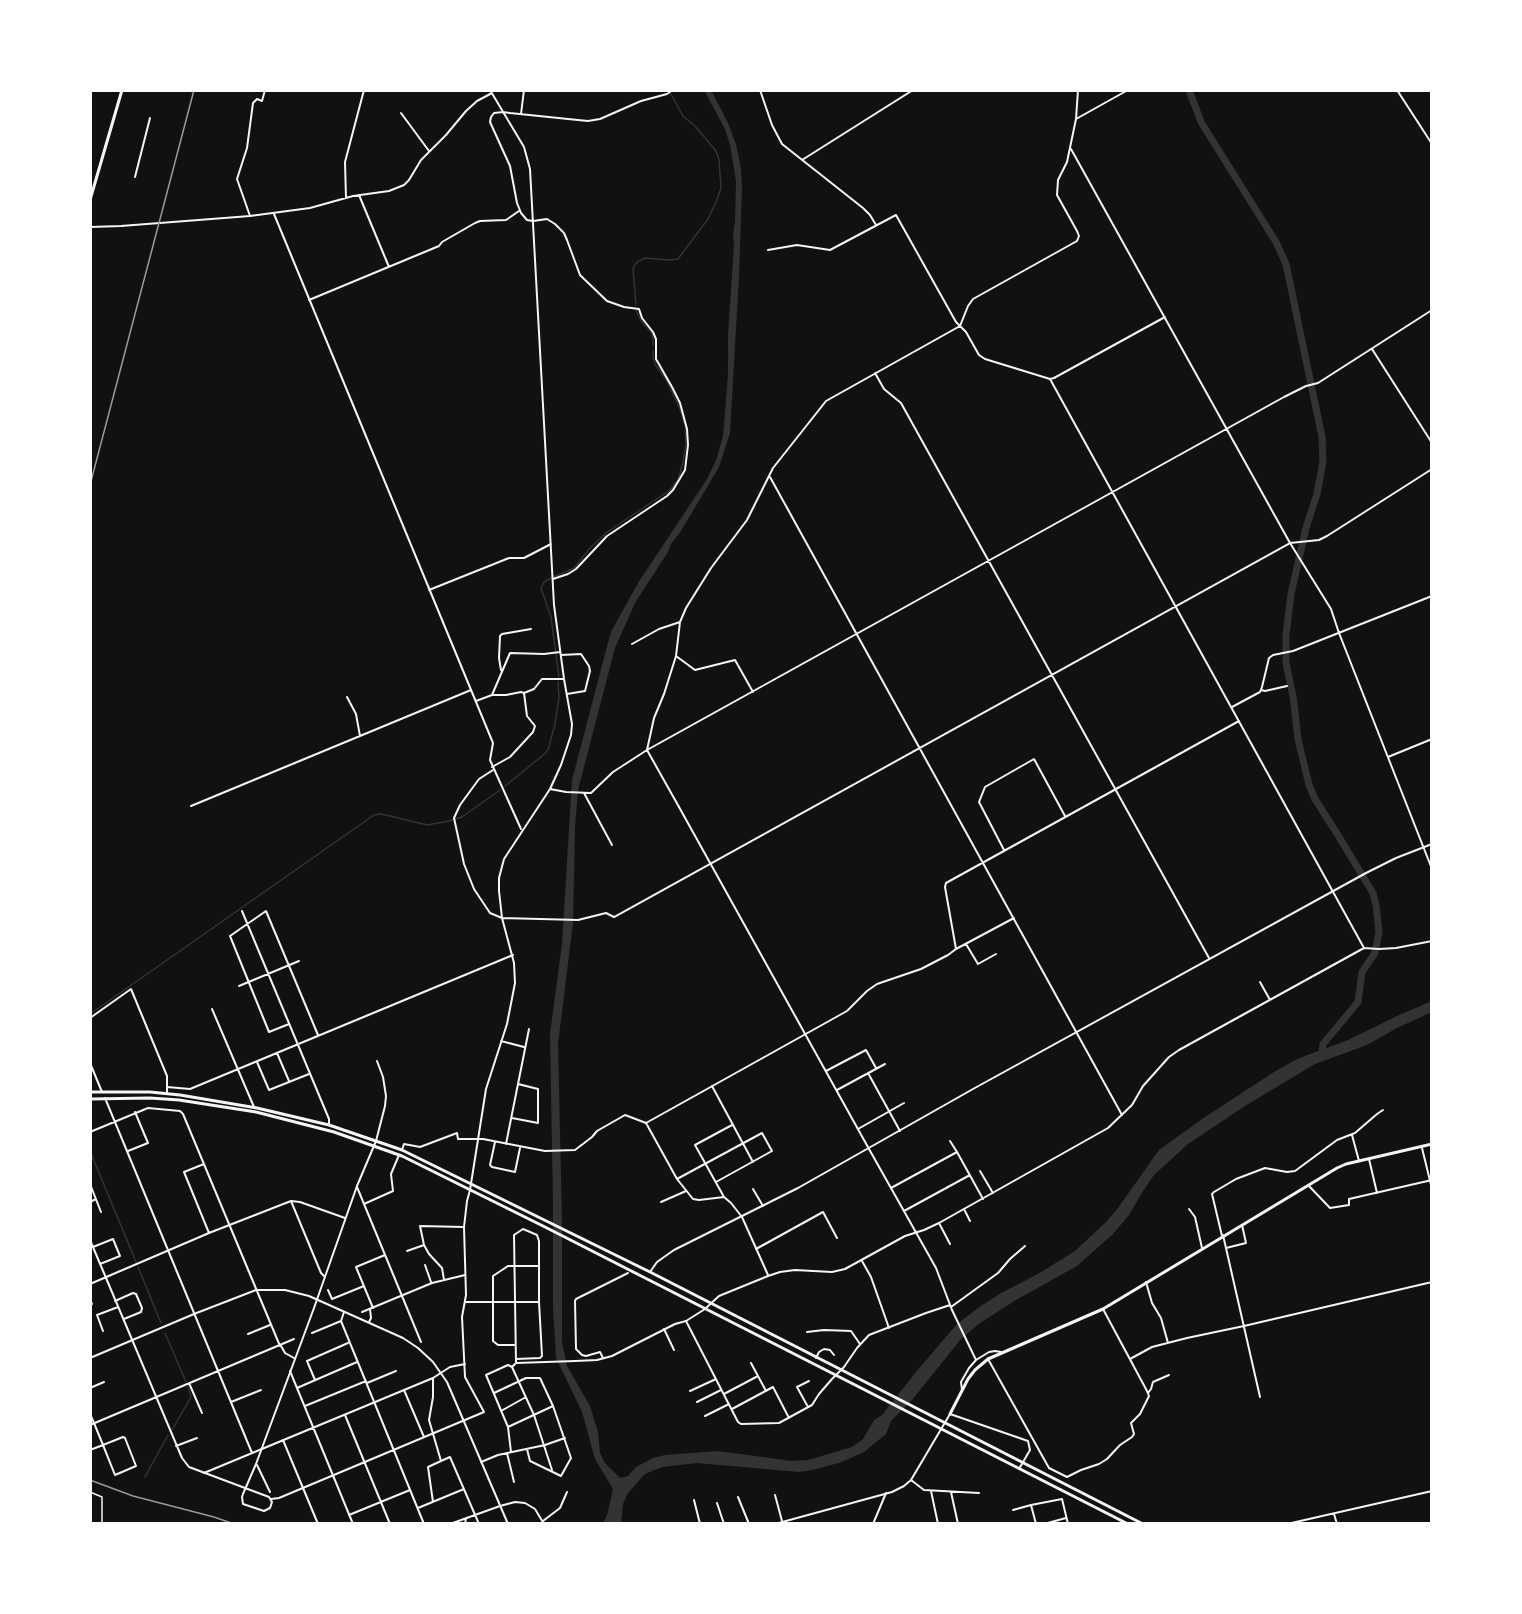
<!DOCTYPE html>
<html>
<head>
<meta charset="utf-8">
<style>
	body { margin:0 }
	#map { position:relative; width:1522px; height:1614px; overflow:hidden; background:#111; font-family:Poppins,sans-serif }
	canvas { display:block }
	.frame { position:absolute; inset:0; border:92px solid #fff; pointer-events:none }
</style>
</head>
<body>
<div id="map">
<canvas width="1522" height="1614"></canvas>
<div class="frame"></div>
</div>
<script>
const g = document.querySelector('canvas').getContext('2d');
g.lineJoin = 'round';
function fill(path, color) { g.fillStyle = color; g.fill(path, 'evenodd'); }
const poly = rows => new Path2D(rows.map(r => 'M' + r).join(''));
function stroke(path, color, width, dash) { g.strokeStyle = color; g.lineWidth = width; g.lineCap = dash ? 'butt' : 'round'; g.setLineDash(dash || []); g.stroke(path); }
fill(poly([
	[704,90,711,90,728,123,736,144,741,169,742,187,739,277,730,433,719,467,681,531,671,544,668,552,635,603,615,648,578,790,575,827,573,923,558,1044,562,1219,562,1342,567,1366,590,1406,598,1432,600,1453,605,1463,620,1478,628,1476,636,1467,653,1458,665,1455,718,1451,792,1461,808,1460,852,1447,863,1439,874,1420,882,1415,916,1372,956,1325,978,1308,1001,1293,1038,1274,1075,1251,1107,1221,1118,1208,1159,1150,1202,1119,1274,1072,1297,1059,1348,1040,1399,1015,1432,1001,1432,1012,1397,1028,1367,1045,1315,1064,1245,1106,1188,1144,1154,1175,1143,1191,1129,1215,1113,1234,1077,1266,1016,1300,980,1323,961,1339,912,1400,891,1421,886,1434,864,1452,839,1463,812,1470,799,1472,697,1463,662,1467,645,1474,628,1493,623,1504,621,1524,603,1524,607,1515,613,1489,595,1459,582,1412,556,1358,553,1307,553,1203,550,1034,562,944,572,780,605,654,611,632,638,583,707,479,716,460,723,436,728,375,728,335,734,245,733,235,735,221,736,181,730,145,725,129]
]), '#333');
stroke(poly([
	[636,305,633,268,637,262,645,258,669,260,678,259,708,219,716,202,721,188,719,160,716,151,695,126,683,116,671,94],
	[636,310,642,322,652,333,653,339,653,345],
	[559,677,551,617,541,588,544,582,551,578,574,568,590,548,607,532,670,490,678,480,683,462,686,443,685,425,680,409,666,379,656,366,653,358,653,351],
	[505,786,542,756,548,750,555,724,559,697,558,682],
	[90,1014,374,815,379,814,386,815,427,825,449,821,462,817,500,790],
	[90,1151,136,1262],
	[138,1267,161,1323],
	[165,1333,186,1382],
	[172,1430,191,1397,188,1387],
	[145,1477,168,1435]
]), '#333', 1.5);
stroke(poly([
	[1189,90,1201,122,1276,242,1286,264,1322,437,1323,461,1317,494,1306,528,1291,594,1286,635,1286,663,1293,696,1298,739,1309,785,1315,799,1336,832,1373,893,1376,905,1379,932,1375,953,1362,972,1358,1002,1323,1044,1322,1055]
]), '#333', 7);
stroke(poly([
	[90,1492,102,1497,102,1524]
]), '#f5f5f5', 1.5);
stroke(poly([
	[760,90,772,125,782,144,863,208,870,215,876,225],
	[1397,90,1432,144],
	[401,113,429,151],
	[521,114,524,90],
	[1076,119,1128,90],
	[1071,149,1290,543,1331,609,1339,633,1432,869],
	[802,160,913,90],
	[135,177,150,118],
	[359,195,389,267],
	[346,198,345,162,364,90],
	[274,214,493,743,490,760,521,829],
	[250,216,237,179,247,148,253,103,257,99,262,101,265,90],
	[90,227,121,226,250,216,310,208,353,196,389,191,404,185,409,180,421,160,446,135,466,111,477,101,492,93],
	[768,250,797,245,830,250,896,215,956,322,966,332,979,355,985,359,1050,379,1054,378,1165,317],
	[309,300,439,246,442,242,475,223,480,221,506,220,519,211],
	[1372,349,1432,443],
	[875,373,884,389,901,403,1209,958],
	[1050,379,1364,948],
	[90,408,91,408],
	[770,477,1122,1115],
	[553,579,568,574,576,569,607,536,667,496,673,490,685,470,688,445,687,429,680,403,672,387,656,359,656,339,653,332,642,318,639,309,624,307,607,301,580,275,567,240,564,233,555,224,547,219,533,221,527,220,521,213,517,203,510,166,490,122,491,117,494,113,503,112,510,113,568,119,588,121,600,119,641,101,667,94,673,90],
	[429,590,509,558,524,558,551,544],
	[632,644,659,629,680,622],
	[561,655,581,654,589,666,590,671,585,691,567,694],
	[676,656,695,670,735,660,753,692],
	[501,670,499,658,500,636,502,634,531,629],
	[1261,690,1265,691,1287,686],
	[524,693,534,689,542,679,563,679],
	[492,695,510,653,544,654,560,652],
	[347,697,356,714,360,736],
	[476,701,492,695,506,695,521,692,524,693,527,716,535,726,533,732,510,757,492,767],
	[1232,707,1260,692,1262,687,1269,658,1273,655,1293,651,1432,596],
	[1388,757,1432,739],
	[493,770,479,779,460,805,454,818,464,864,474,889,490,913,502,918,578,920,606,913,614,917,1290,543,1319,540,1327,536,1432,469],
	[550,789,566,792,591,793,613,772,647,750,1284,397,1306,386,1318,383,1432,310],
	[584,793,612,845],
	[191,806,471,690],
	[679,807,647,750,654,718,664,694,676,656,680,622,686,608,711,568,747,520,773,468,826,401,960,326,968,306,973,299,1077,241,1079,236,1077,231,1057,195,1058,180,1067,162,1076,119,1078,90],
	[1004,850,979,802,985,787,1034,759,1065,816],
	[242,911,329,1119,329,1125],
	[966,944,978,964,996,954],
	[956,949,945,887,946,883,1239,721],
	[1260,982,1270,1000],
	[239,986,299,961],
	[212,1009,254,1107],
	[90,1018,131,989,167,1076,167,1094],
	[289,1024,269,1032,230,936,266,911,318,1035],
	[501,1041,524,1047],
	[277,1053,289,1081],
	[257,1062,269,1090,309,1074],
	[90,1063,102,1092],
	[826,1071,866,1050,876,1068],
	[868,1073,900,1131],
	[712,1086,753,1162],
	[167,1087,190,1089,513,955],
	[837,1090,885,1064],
	[105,1098,252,1453],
	[512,1118,538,1123,538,1089,518,1084],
	[646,1123,847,1011,867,991,877,984,921,969,948,955,956,949,1014,918],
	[858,1129,904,1103],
	[90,1132,148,1108,180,1111,183,1114,280,1346],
	[1352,1135,1359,1161],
	[376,1141,385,1106,386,1096,383,1077,377,1061],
	[950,1141,957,1152],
	[495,1142,490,1165,492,1167,515,1172,520,1148],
	[506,1144,529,1029],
	[1422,1148,1432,1189],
	[869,1149,936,1268,952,1310,976,1360],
	[402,1150,404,1144,420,1147,457,1133,458,1139,483,1139,545,1151,575,1150,592,1137,597,1131,625,1115,646,1123,677,1179,693,1199,699,1200,724,1197,731,1203,742,1217,768,1275],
	[128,1151,148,1143,135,1112],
	[1369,1159,1377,1193],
	[204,1164,184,1172,209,1233],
	[980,1171,993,1193],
	[677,1179,762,1133,772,1151,716,1182],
	[90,1184,101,1212],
	[1309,1186,1330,1208,1349,1205,1349,1199,1432,1180],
	[357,1187,421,1342],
	[891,1188,957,1152,983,1199],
	[753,1189,763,1206],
	[724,1197,695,1145,732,1125],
	[291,1201,321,1273,325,1277],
	[90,1202,96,1199],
	[661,1202,686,1191],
	[364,1204,393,1191,391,1174,399,1155],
	[964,1209,970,1221],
	[1189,1209,1195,1217,1202,1248],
	[904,1211,970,1175],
	[939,1223,950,1244],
	[1223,1235,1260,1397],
	[1222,1236,1212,1194,1214,1192,1236,1179,1265,1168,1287,1172,1295,1171,1337,1140,1355,1133,1377,1114,1383,1110],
	[90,1240,182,1458,189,1467,245,1488],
	[93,1247,113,1239,120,1256,100,1264],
	[1226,1248,1246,1243,1242,1225],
	[756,1249,823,1212,837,1238],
	[407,1251,424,1245],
	[862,1261,871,1277,889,1328],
	[425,1265,431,1282],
	[444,1280,442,1268,429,1254,424,1245,420,1226,464,1227],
	[1146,1282,1152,1303,1161,1318,1168,1343],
	[90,1284,209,1233,291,1201,300,1202,345,1218],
	[328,1290,332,1299,364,1286],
	[90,1300,92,1304],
	[115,1301,133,1293,136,1294,142,1308,141,1312,124,1319],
	[465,1302,539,1302],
	[951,1307,998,1273,1010,1259,1025,1246],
	[373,1308,356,1267,385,1255],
	[706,1308,719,1296,768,1276,780,1272,795,1270,832,1272,845,1269,905,1236,924,1230,939,1223,1108,1128,1132,1105,1143,1086,1169,1057,1179,1050,1364,948,1379,949,1396,948,1432,941],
	[362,1312,432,1283,465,1275],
	[341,1321,424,1524],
	[686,1321,738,1422,741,1424,779,1423,812,1405,819,1394,832,1379,844,1367,857,1348,869,1335,926,1313,950,1305],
	[369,1322,371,1318,370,1309],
	[664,1329,674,1350],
	[103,1331,97,1315,118,1307],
	[807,1332,824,1330,851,1331,860,1344],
	[312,1333,341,1321,344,1312],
	[248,1334,270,1325],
	[515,1345,498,1345,493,1341,493,1276,508,1266,539,1266],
	[281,1346,285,1353,294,1358],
	[603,1358,600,1352,586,1356,582,1355,576,1349,575,1301,576,1299,628,1273],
	[816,1358,819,1352,824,1349,830,1350,834,1355],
	[516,1359,540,1358,542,1356,539,1302,539,1241,537,1235,523,1229,514,1235,516,1363,575,1361],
	[988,1359,1049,1468,1067,1477,1081,1470,1099,1464,1107,1459,1120,1445,1132,1437,1134,1434,1131,1423,1140,1414,1149,1396,1147,1391,1103,1309],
	[1130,1359,1152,1347,1187,1338,1244,1326,1432,1282],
	[751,1363,766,1391],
	[512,1367,534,1415,552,1470],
	[290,1371,353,1524],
	[433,1378,433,1397,429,1420,441,1461,428,1467,433,1502],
	[315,1380,307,1361,348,1343],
	[189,1383,202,1413],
	[367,1383,396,1371],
	[90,1388,104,1382],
	[297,1388,357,1362],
	[404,1390,424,1437],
	[962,1390,961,1382,969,1368,976,1360,989,1352,995,1351,1001,1352],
	[690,1391,716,1379],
	[494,1393,526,1378,540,1378,553,1406,571,1458,561,1476,530,1461,527,1449],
	[1148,1393,1151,1389,1153,1382,1169,1375],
	[724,1394,758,1376],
	[231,1402,261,1390],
	[697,1402,721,1390],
	[305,1406,366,1381],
	[808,1407,797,1387,809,1381],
	[732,1409,773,1387,789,1418],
	[501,1411,526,1397],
	[90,1414,94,1423,103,1445,115,1475,136,1466,125,1438,123,1437,103,1445,90,1450],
	[345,1415,390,1524],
	[705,1416,729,1404],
	[90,1425,294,1339],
	[508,1427,553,1406],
	[283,1440,318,1524],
	[176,1446,197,1438],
	[511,1452,508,1427,486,1375,508,1365,512,1367,516,1363],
	[507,1453,514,1482],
	[441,1461,450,1457,479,1524],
	[481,1462,498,1455,545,1445,565,1438],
	[257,1465,270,1492],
	[204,1473,433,1378,450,1367,465,1364],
	[911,1480,924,1490,979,1493],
	[931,1491,938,1524],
	[951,1492,958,1524],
	[775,1495,782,1521],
	[738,1497,749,1524],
	[271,1499,279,1498,484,1412,465,1377,462,1317,466,1295,464,1227,467,1201,470,1190,486,1089,507,1024,515,983,514,963,502,918,499,891,499,878,504,859,550,789,561,765,571,735,572,724,564,679,554,605,530,169,524,147,490,90],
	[694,1500,700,1524],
	[717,1503,724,1524],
	[418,1508,464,1489],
	[1013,1510,1031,1505],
	[1334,1514,1337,1524],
	[349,1515,410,1490],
	[543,1521,560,1508,567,1492],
	[450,1524,500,1506],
	[465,1524,466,1518],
	[775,1524,892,1492,904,1486,911,1480,950,1414],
	[1036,1524,1031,1505,1062,1499,1068,1524],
	[1044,1524,1066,1518],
	[1287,1524,1432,1491]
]), '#f5f5f5', 2);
stroke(poly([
	[679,807,869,1149],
	[650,1272,657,1262,674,1250,798,1188,973,1089,1366,873,1396,858,1432,844],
	[90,1358,194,1314,256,1290,285,1290,309,1296,403,1338,418,1348,433,1362,447,1382,508,1524],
	[575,1361,597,1360,612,1356,675,1324,686,1321,705,1309],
	[950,1414,1028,1441,1030,1450,1019,1469],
	[245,1488,269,1497,272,1502,270,1508,264,1511,243,1504,242,1497,243,1494,256,1464,314,1308,357,1186,376,1141],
	[500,1506,515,1502,525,1503,535,1509,544,1524],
	[90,1523,97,1524],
	[873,1524,886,1493]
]), '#f5f5f5', 2);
stroke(poly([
	[950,1414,968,1379,975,1370,988,1359,1103,1309,1337,1168,1346,1164,1432,1144]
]), '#f5f5f5', 3);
stroke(poly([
	[90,200,122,90],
	[90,1092,150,1092,180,1095,257,1108,329,1125,402,1150,650,1272,1143,1524],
	[90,1099,150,1098,179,1100,256,1112,334,1132,402,1156,545,1227,1128,1524]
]), '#f5f5f5', 3);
stroke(poly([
	[90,485,194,90],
	[90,1480,133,1496,214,1517,234,1524]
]), '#9a9a9a', 1.5);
</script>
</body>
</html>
